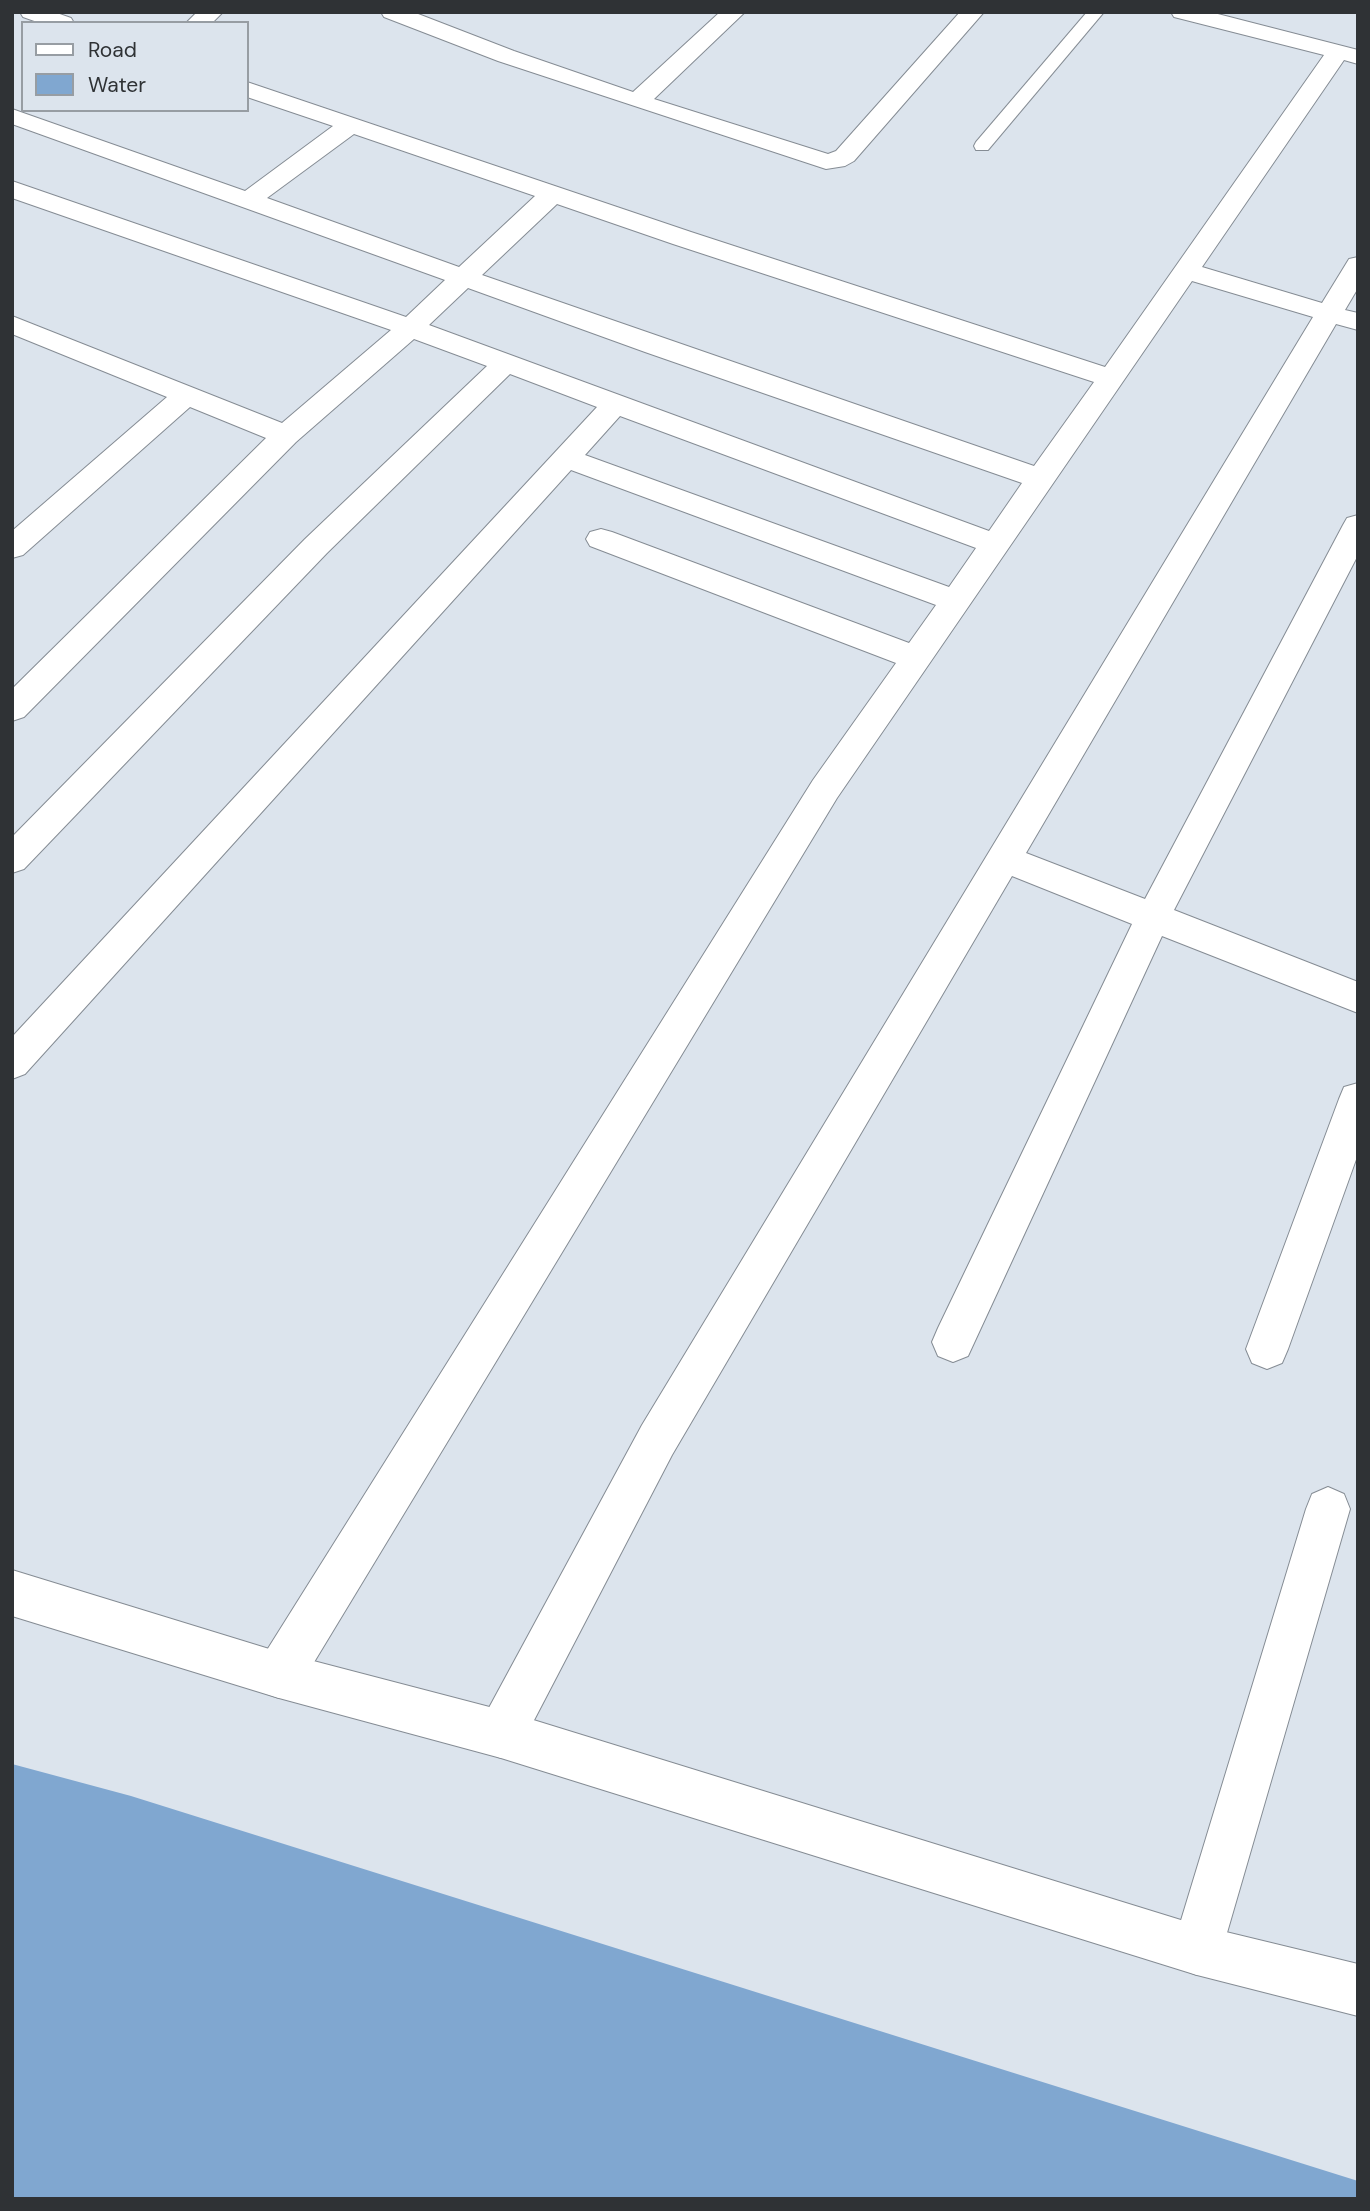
<!DOCTYPE html>
<html>
<head>
<meta charset="utf-8">
<style>
	body { margin:0 }
	#map { position:relative; width:1370px; height:2211px; overflow:hidden; background:#dce4ed; font-family:"DM Sans",sans-serif }
	canvas { display:block }
	.frame { position:absolute; inset:0; border:14px solid #2f3235; pointer-events:none }
	.legend { position:absolute; left:21px; top:21px; width:228px; height:91px; box-sizing:border-box; background:#dce4ed; border:2px solid #979da3; margin:0; padding:9px 12px; list-style:none; font-size:21px; color:#2f3235 }
	.legend li { display:flex; align-items:center; gap:14px; height:35px }
	.legend b { width:35px; border:2px solid #979da3 }
</style>
</head>
<body>
<div id="map">
<canvas width="1370" height="2211"></canvas>
<div class="frame"></div>
<ul class="legend">
<li><b style="height:9px;background:#fff"></b>Road</li>
<li><b style="height:19px;background:#80a7d0"></b>Water</li>
</ul>
</div>
<script>
const g = document.querySelector('canvas').getContext('2d');
g.lineJoin = 'round';
function fill(path, color) { g.fillStyle = color; g.fill(path, 'evenodd'); }
const poly = rows => new Path2D(rows.map(r => 'M' + r).join(''));
function stroke(path, color, width, dash) { g.strokeStyle = color; g.lineWidth = width; g.lineCap = dash ? 'butt' : 'round'; g.setLineDash(dash || []); g.stroke(path); }
fill(poly([
	[12,1764,131,1796,1358,2181,1358,2199,12,2199]
]), '#80a7d0');
const lane = poly([
	[1087,12,1104,12,988,150,976,150,974,146,976,142,1087,12]
]);
const street = poly([
	[20,12,54,12,71,18,74,23,40,23,23,17,20,12],
	[197,12,223,12,212,23,186,23,197,12],
	[381,12,413,12,514,51,633,92,720,12,745,12,654,99,828,154,836,151,960,12,984,12,854,161,845,166,826,169,498,61,384,17,381,12],
	[1171,12,1210,12,1358,50,1358,64,1344,60,1202,267,1322,303,1349,259,1358,257,1358,288,1345,310,1358,313,1358,330,1336,324,1026,853,1145,899,1343,525,1347,518,1358,515,1358,555,1174,910,1358,982,1358,1013,1162,936,968,1356,953,1362,938,1356,932,1342,938,1328,1132,924,1012,876,672,1455,518,1751,501,1758,484,1751,477,1734,484,1717,642,1425,1313,317,1192,281,837,798,296,1692,279,1698,262,1692,256,1675,262,1658,813,780,896,663,590,546,586,539,590,532,601,529,612,532,909,643,936,605,571,470,25,1074,12,1079,12,1037,597,407,510,374,327,553,24,869,12,873,12,837,305,539,487,366,414,339,296,442,24,717,12,721,12,689,266,438,190,407,23,555,12,558,12,531,167,397,12,334,12,316,282,423,391,330,12,198,12,181,406,317,445,280,12,124,12,109,245,191,333,126,247,97,247,82,691,232,1105,367,1324,55,1174,17,1171,12],
	[354,134,535,196,459,267,267,198,354,134],
	[557,204,673,244,1094,382,1034,466,482,275,557,204],
	[468,288,645,352,1022,483,989,531,429,325,468,288],
	[620,416,976,548,949,587,585,455,620,416],
	[1358,1083,1358,1154,1288,1349,1282,1363,1267,1369,1252,1363,1246,1349,1339,1099,1344,1087,1358,1083],
	[1328,1487,1344,1494,1350,1509,1222,1950,1215,1968,1197,1975,1179,1968,1172,1950,1306,1509,1312,1494,1328,1487]
]);
const secondary = poly([
	[12,1570,279,1652,501,1710,1197,1925,1358,1964,1358,2016,1197,1975,501,1758,279,1698,12,1616,12,1570]
]);
stroke(lane, '#858c94', 2);
stroke(street, '#858c94', 2);
stroke(secondary, '#858c94', 2);
fill(lane, '#fff');
fill(street, '#fff');
fill(secondary, '#fff');
</script>
</body>
</html>
